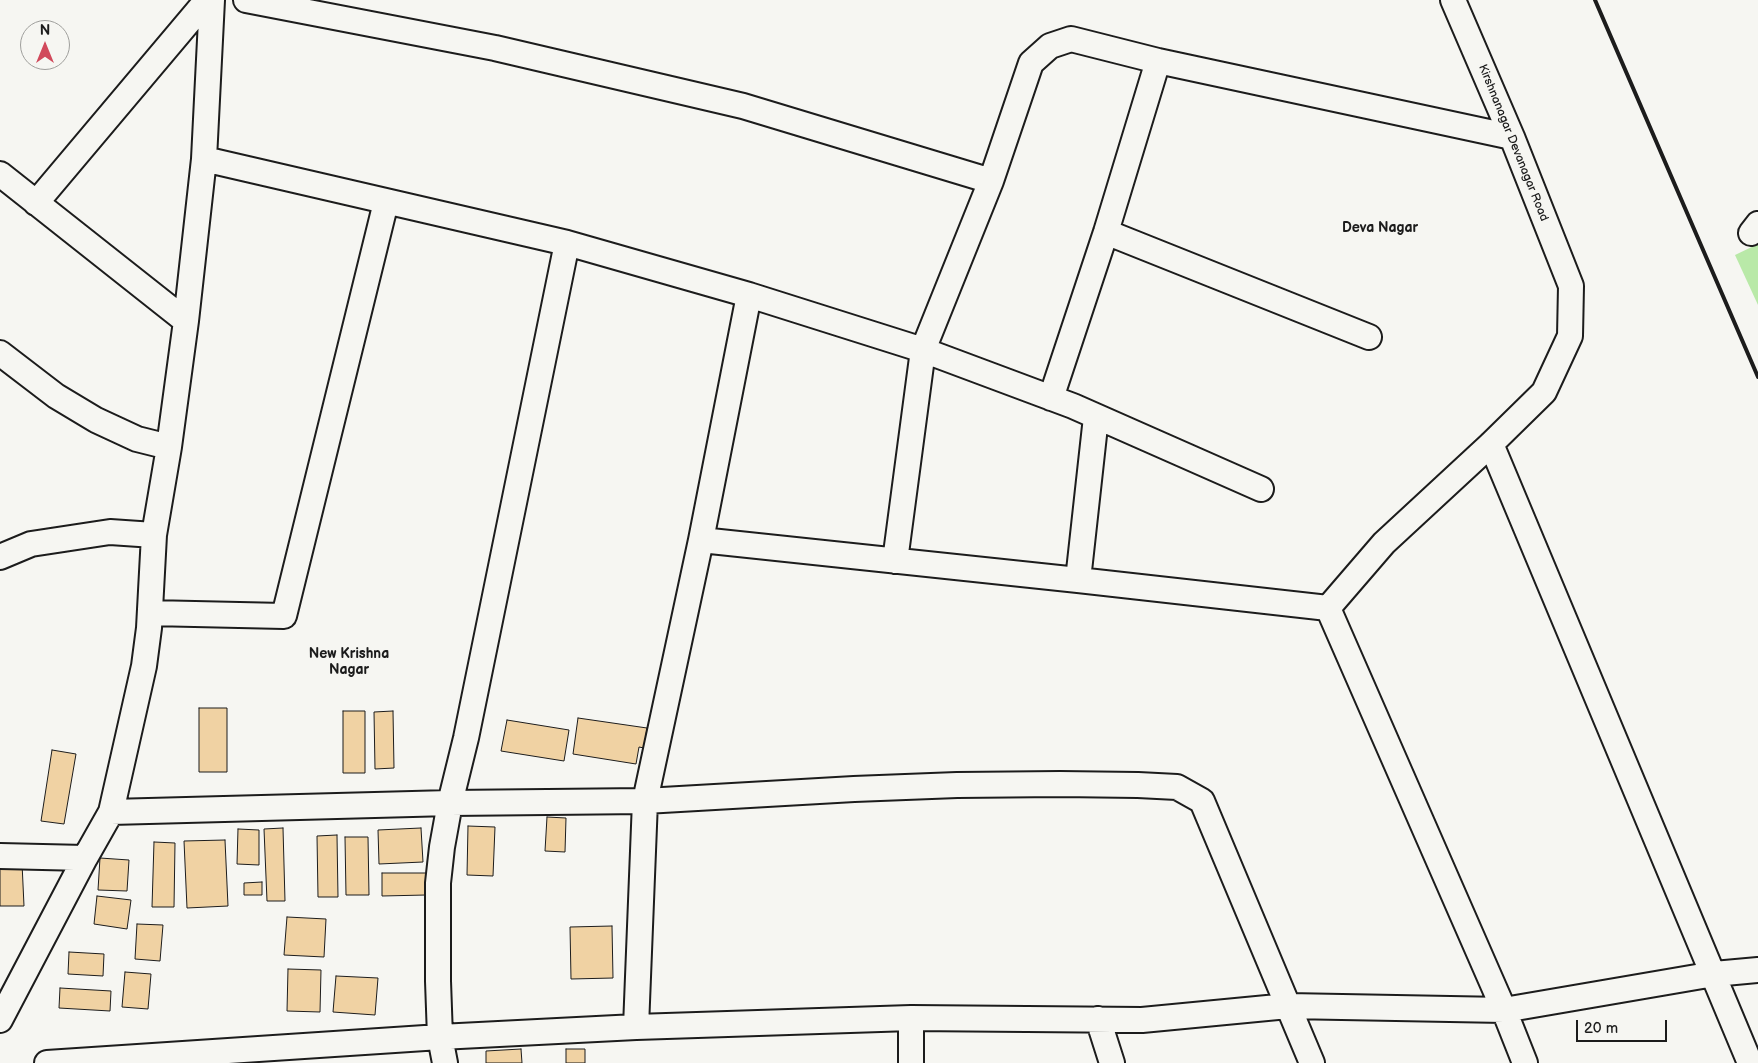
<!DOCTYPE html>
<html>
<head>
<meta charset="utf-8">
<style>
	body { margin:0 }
	#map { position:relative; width:1758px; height:1063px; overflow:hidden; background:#f6f6f2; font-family:"Balsamiq Sans",sans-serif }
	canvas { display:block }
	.north { position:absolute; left:20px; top:20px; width:50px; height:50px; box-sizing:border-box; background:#f6f6f2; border:1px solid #9f9f9c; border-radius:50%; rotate:0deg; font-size:14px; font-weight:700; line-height:20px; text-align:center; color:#1c1c1c }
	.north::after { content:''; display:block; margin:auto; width:18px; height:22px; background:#d1495b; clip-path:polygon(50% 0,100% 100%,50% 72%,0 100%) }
	.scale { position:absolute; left:1576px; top:1020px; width:91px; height:22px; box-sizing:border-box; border:2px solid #1c1c1c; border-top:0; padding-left:6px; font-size:15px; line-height:18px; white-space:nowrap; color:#1c1c1c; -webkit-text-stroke:4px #f6f6f2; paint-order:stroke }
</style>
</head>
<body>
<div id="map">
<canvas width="1758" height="1063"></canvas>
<div class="north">N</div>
<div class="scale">20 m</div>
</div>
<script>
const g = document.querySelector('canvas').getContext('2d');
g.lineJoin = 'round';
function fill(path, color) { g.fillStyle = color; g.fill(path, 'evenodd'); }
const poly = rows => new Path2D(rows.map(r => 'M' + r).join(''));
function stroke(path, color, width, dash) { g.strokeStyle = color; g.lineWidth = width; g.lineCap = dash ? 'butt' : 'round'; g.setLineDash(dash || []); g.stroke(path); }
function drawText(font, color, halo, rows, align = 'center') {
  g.font = font + ' "Balsamiq Sans",sans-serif'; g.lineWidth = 5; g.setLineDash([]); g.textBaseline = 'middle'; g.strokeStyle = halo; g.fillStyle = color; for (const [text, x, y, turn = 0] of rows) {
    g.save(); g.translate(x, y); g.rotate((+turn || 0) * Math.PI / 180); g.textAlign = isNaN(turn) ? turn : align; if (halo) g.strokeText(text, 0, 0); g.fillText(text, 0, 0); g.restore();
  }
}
fill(poly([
	[1758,244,1758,305,1735,255]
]), '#b9e9a8');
const building = poly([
	[199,708,227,708,227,772,199,772,199,708],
	[343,711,365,711,365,773,343,773,343,711],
	[393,711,394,768,375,769,374,712,393,711],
	[578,718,647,728,644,748,639,747,636,764,573,754,578,718],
	[507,720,569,730,564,761,501,751,507,720],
	[52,750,76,754,64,824,41,821,52,750],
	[547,817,566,818,565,852,545,851,547,817],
	[468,826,495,827,493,876,467,875,468,826],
	[283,828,285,901,267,901,264,829,283,828],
	[421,828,423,862,379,864,378,830,421,828],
	[238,829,259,830,259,865,237,864,238,829],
	[337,835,338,897,318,897,317,836,337,835],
	[345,837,368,837,369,895,346,895,345,837],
	[225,840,228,906,187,908,184,841,225,840],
	[154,842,175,843,174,907,152,907,154,842],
	[100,858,129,860,127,891,98,890,100,858],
	[0,863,22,863,24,906,0,906,0,863],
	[382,873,426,873,426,895,382,896,382,873],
	[262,882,262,895,244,895,244,883,262,882],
	[97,896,131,900,127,929,94,924,97,896],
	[287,917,326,919,324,957,284,955,287,917],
	[137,924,163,925,160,961,135,959,137,924],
	[612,926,613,978,571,979,570,927,612,926],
	[69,952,104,954,103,976,68,974,69,952],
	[288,969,321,970,320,1012,287,1011,288,969],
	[125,972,151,974,148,1009,122,1007,125,972],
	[336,976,378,978,375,1015,333,1012,336,976],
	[60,988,111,991,110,1011,59,1008,60,988],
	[521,1049,522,1063,486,1063,486,1051,521,1049],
	[566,1049,585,1049,585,1063,566,1063,566,1049]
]);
fill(building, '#f0d2a3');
stroke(building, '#1c1c1c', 1);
const minor = poly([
	[246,0,495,48,743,106,991,181],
	[204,159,567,243,749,295,923,350,1073,406,1261,489],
	[0,174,186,321],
	[36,203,207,0],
	[1106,232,1369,337],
	[1751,233,1758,224],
	[0,353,56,396,96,420,137,439,169,447],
	[1051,398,1106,232,1158,61],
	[1491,444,1750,1063],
	[701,540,1078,580,1328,608],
	[0,557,31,544,110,532,154,535],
	[895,561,923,350,991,181,1031,63,1050,46,1071,39,1158,61,1512,137],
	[1078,580,1096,417],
	[1328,608,1384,543,1491,444,1544,392,1570,336,1571,286,1512,137,1453,0],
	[1328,608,1504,1010,1525,1063],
	[150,613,284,616,386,202],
	[111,812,450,803,645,801,854,789,957,785,1060,784,1138,785,1177,787,1202,801,1312,1063],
	[0,856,85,858],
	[1098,1019,1112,1063],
	[0,1020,85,858,111,812,144,666,149,628,154,535,169,447,186,321,204,159,212,0],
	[636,1027,645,801,701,540,749,295],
	[47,1063,440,1037,636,1027,911,1018,1142,1020,1288,1006,1504,1010,1714,974,1758,970],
	[445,1063,440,1037,438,981,438,883,442,847,450,803,466,738,567,243],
	[911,1063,911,1018]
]);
stroke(minor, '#1c1c1c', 28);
stroke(minor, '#f6f6f2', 24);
stroke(poly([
	[1595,0,1758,377]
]), '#1c1c1c', 4);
drawText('12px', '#1c1c1c', '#f6f6f2', [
	["Kirshnanagar Devanagar Road",1513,143,68]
]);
drawText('bold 14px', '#1c1c1c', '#f6f6f2', [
	["Deva Nagar",1380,228],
	["New Krishna",349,654],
	["Nagar",349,670]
]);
</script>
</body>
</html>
